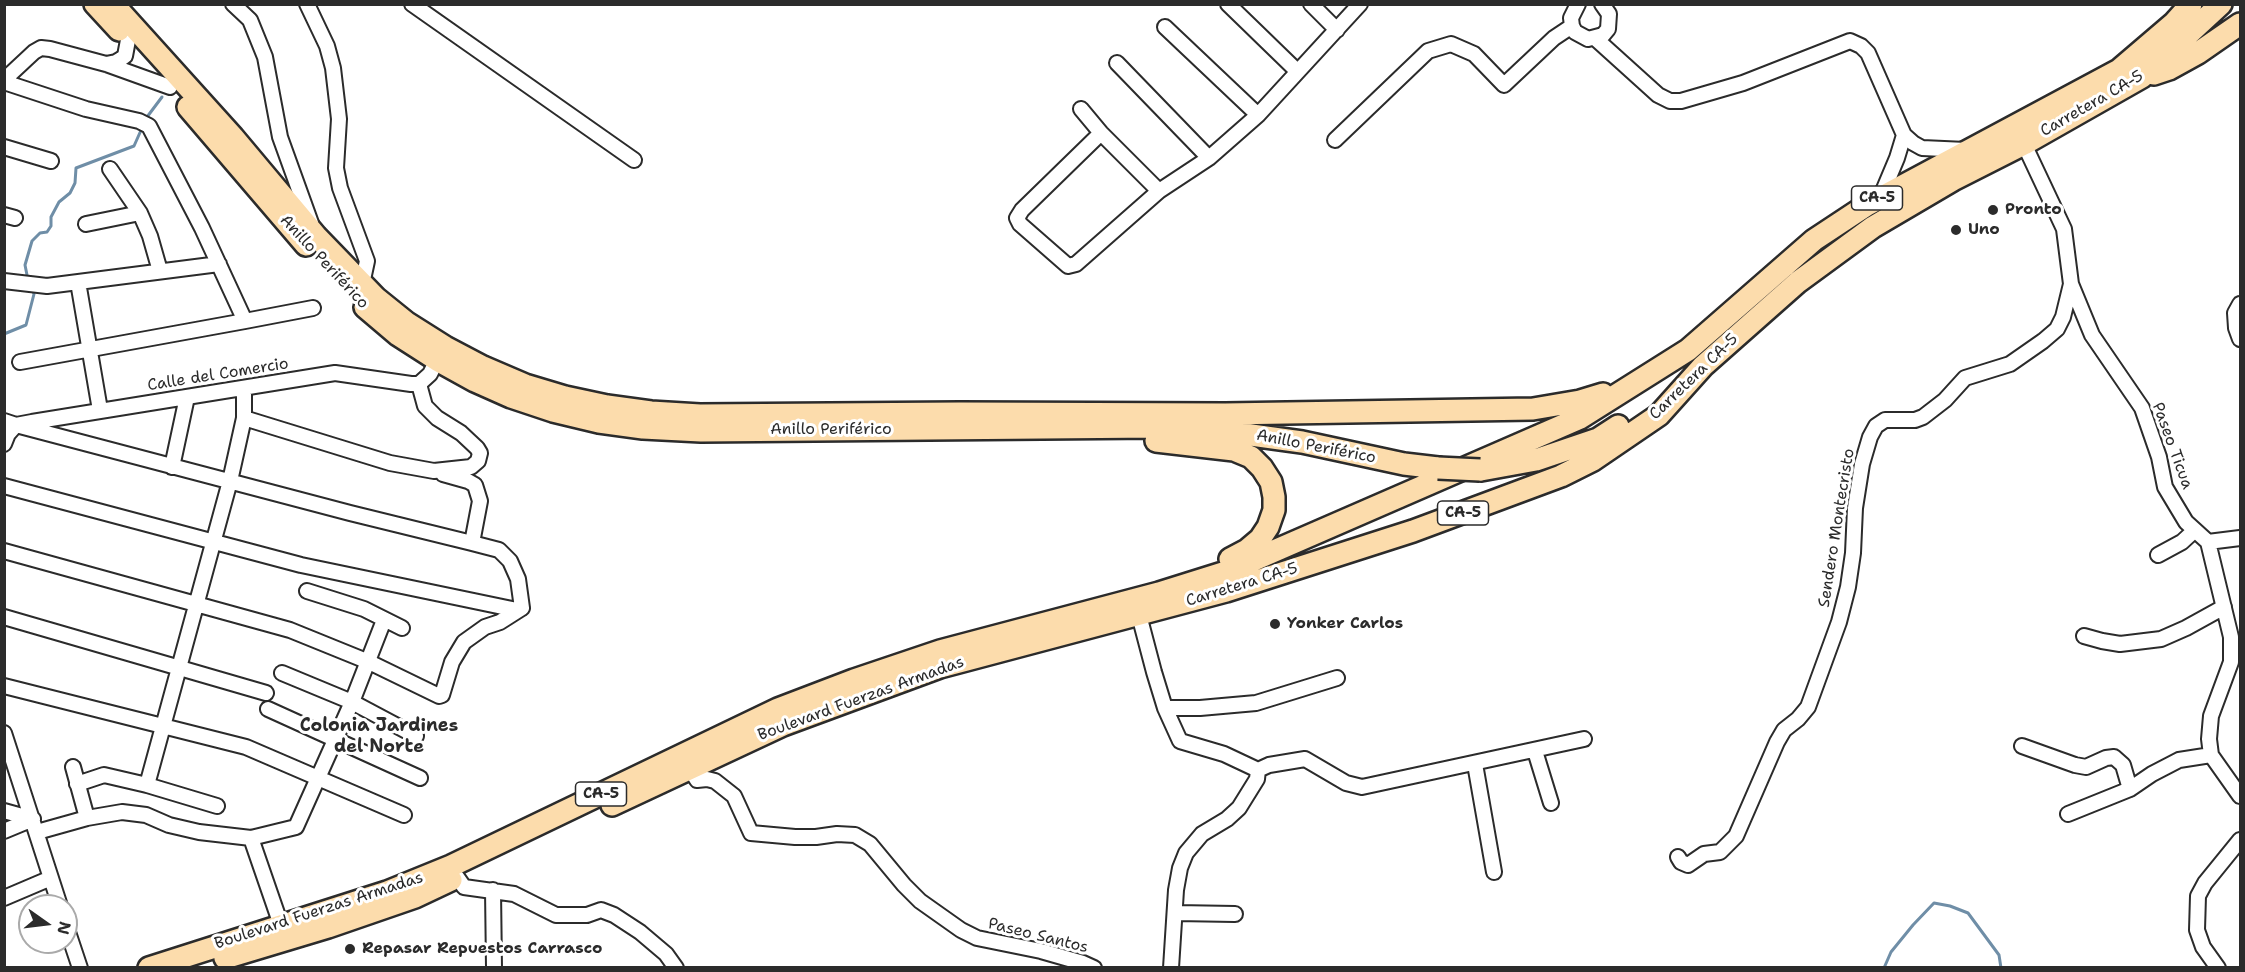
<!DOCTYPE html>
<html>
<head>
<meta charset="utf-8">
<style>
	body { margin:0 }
	#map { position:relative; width:2245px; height:972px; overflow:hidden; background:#fff; font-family:"Shantell Sans",sans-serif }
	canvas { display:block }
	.frame { position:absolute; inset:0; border:6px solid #2b2b2b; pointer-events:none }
	.north { position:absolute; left:18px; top:894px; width:60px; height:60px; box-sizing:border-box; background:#fff; border:2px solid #aaa; border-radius:50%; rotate:104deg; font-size:16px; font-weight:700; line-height:24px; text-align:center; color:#2b2b2b }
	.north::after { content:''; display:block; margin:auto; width:21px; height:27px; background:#2b2b2b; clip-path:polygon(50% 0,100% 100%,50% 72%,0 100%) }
</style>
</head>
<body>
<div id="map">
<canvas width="2245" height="972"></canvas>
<div class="frame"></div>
<div class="north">N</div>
</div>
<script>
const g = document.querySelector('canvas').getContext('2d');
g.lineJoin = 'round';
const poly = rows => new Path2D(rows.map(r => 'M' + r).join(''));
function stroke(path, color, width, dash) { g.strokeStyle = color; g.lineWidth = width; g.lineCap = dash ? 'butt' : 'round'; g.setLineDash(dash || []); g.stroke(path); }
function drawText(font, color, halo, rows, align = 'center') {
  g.font = font + ' "Shantell Sans",sans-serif'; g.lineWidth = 6; g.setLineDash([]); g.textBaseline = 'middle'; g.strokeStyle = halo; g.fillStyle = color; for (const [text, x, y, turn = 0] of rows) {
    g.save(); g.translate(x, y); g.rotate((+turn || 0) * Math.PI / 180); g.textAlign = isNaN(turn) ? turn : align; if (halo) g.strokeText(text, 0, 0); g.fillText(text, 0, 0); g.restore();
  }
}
stroke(poly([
	[147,117,162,97],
	[28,280,25,265,32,241,40,233,47,232,51,226,51,217,59,202,70,193,75,183,76,168,134,146,142,128],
	[4,334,26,325,34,294,32,289],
	[1884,968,1891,952,1913,925,1934,903,1950,906,1968,913,1999,955,2001,968]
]), '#6f8ea7', 3);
const minor = poly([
	[233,4,250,20,265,57,280,137,311,223],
	[307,4,327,46,333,68,339,119,336,168,340,188,367,261,364,275,359,281],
	[412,4,634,160],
	[1228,4,1297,71],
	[1311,4,1337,30],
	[1578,4,1571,18,1572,26,1575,32,1588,39,1603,35,1608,29,1609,14,1602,4],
	[1165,27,1258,115],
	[1596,39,1658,95,1670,101,1681,101,1743,83,1850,41,1861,46,1868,53,1904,135,1913,143,1922,148,1966,150],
	[1117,63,1209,158],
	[106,64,116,62,121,59,125,56,128,40],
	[4,80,34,52,41,48,50,49,106,64,170,87],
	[4,82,86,109,139,121,149,126,202,228,245,321,313,308],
	[1081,109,1101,133,1159,191],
	[1101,133,1022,210,1017,218,1020,224,1068,266,1076,264,1159,191,1209,158,1258,115,1360,4],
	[1335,140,1428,51,1451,44,1474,54,1504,85,1554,38,1572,26],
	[2024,144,2064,229,2071,284,2092,335,2142,408,2159,457,2165,487,2186,522,2208,542,2231,637,2231,662,2211,716,2209,739,2211,755,2240,796],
	[4,147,51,161],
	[110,169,140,213,150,236,160,271],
	[1881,196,1897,158,1904,135],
	[4,215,15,218],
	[86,224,140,213],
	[4,281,47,286,219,264],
	[78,282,100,410],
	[2240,304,2235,313,2236,328,2240,339],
	[20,362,245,321],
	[244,418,390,463,434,471,471,467,478,461,480,453,477,448,461,433,437,418,425,406,419,384],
	[4,421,16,425,350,513,472,543],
	[4,444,8,434,16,425,32,422,335,373,411,384,419,384,430,374,437,360],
	[172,467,187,397],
	[443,474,468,481,475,485,480,501,472,543,499,550,510,561,518,579,522,608],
	[4,486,301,565,517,610,522,608],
	[2208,542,2240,538],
	[4,551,290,630,369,662,439,696,442,695,452,662,464,642,485,627,500,622,522,608],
	[2158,555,2182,542,2195,530],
	[307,591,364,609,402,628],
	[1139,615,1154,672,1165,708,1180,741,1224,754,1258,770],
	[4,617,266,693],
	[2084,636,2102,641,2120,644,2161,639,2186,628,2224,607],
	[282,673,352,702,416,736],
	[4,686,246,747,404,815],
	[1165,708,1200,708,1256,703,1337,678],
	[268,709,420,778],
	[4,733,60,906],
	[2022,746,2075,765,2086,767,2106,758,2114,757,2123,765,2130,789],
	[1535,751,1551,803],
	[1475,764,1494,872],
	[73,767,87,818],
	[690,769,697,780,707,779,715,781,734,796,751,833,795,837,816,837,837,834,855,835,870,844,904,885,920,901,961,930,977,938,1041,951,1083,963,1094,968],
	[1258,770,1269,765,1305,759,1346,783,1362,787,1584,739],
	[77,784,104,775,147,785],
	[217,806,147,785,230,481,244,418,244,389],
	[4,811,33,819],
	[2068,814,2130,789,2152,774,2179,760,2211,755],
	[4,831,33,819],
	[37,832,87,818,122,812,146,815,169,825,199,832,251,838,296,827,352,702,384,620],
	[251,838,281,925],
	[1678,857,1681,862,1688,865,1704,854,1720,852,1736,836,1777,742,1784,730,1798,719,1808,707,1839,622,1848,587,1853,553,1855,508,1862,464,1870,437,1876,426,1885,420,1915,420,1923,417,1945,400,1965,378,2010,364,2043,341,2057,329,2063,317,2071,284],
	[457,877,464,887,514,894,556,915,587,915,601,910,614,915,640,932,666,954,676,968],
	[493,890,494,968],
	[4,898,51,878],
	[1176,913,1235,914],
	[66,926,80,968],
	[1171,968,1176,890,1180,868,1186,853,1202,834,1227,819,1239,808,1257,779,1258,770],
	[2218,968,2203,947,2197,930,2198,896,2205,883,2240,840]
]);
const highway = poly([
	[95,4,119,30],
	[113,4,233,137,316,236,376,298,407,323,445,347,483,367,525,385,565,397,607,406,651,412,700,415,960,413,1225,414,1533,409,1580,401,1603,394],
	[2154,74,2169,69,2198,53,2240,24],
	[188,107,306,245],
	[365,307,398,335,437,360,475,381,511,397,553,411,599,422,643,428,701,431,1156,427,1222,431,1302,442,1404,464,1438,468],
	[1156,441,1234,450,1251,457,1262,468,1271,482,1274,497,1274,510,1268,527,1260,539,1247,550,1230,559],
	[1481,470,1536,460,1598,439,1618,426],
	[612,805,783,725,940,667,1226,591,1413,531,1561,476,1593,460,1659,415,1703,366,1798,282,1873,227,1953,180,2024,144,2142,77,2221,4],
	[225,958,328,927,415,897,451,880],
	[149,968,387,892,451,866,778,709,854,680,940,651,1159,593,1226,572,1580,418,1688,350,1814,240,1867,205,2119,70,2174,23,2191,4]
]);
stroke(minor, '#2b2b2b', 18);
stroke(highway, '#2b2b2b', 26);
stroke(minor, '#fff', 14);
stroke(highway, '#fcdcac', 21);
const highwayBridge = poly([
	[1438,468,1480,470]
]);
stroke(highwayBridge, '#2b2b2b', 26, []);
stroke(highwayBridge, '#fcdcac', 21);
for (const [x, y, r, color] of [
	[1993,210,6,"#2b2b2b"],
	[1956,230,6,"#2b2b2b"],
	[1275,624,6,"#2b2b2b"],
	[350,949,6,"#2b2b2b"]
]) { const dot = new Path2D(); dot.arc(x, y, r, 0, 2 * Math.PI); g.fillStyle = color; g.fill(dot); stroke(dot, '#fff', 2); }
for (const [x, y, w] of [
	[1877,198,51],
	[1463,513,51],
	[601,794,51]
]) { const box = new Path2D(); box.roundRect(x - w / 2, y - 12, w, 24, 4.5); g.fillStyle = '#fff'; g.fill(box); stroke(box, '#2b2b2b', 1.5); }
drawText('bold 15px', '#2b2b2b', null, [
	["CA-5",1877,198],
	["CA-5",1463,513],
	["CA-5",601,794]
]);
drawText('16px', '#2b2b2b', '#fff', [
	["Carretera CA-5",2092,104,-30],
	["Anillo Periférico",324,262,47],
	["Calle del Comercio",218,375,-9],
	["Carretera CA-5",1694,377,-44],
	["Anillo Periférico",831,430],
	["Paseo Ticua",2172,446,70],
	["Anillo Periférico",1316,447,11],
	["Sendero Montecristo",1837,528,-81],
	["Carretera CA-5",1242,585,-17],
	["Boulevard Fuerzas Armadas",861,699,-20],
	["Boulevard Fuerzas Armadas",319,911,-18],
	["Paseo Santos",1038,936,14]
]);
drawText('bold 16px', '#2b2b2b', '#fff', [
	["Pronto",2005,210],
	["Uno",1968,230],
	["Yonker Carlos",1287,624],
	["Repasar Repuestos Carrasco",362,949]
], 'left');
drawText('bold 18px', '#2b2b2b', '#fff', [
	["Colonia Jardines",379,726],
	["del Norte",379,747]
]);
</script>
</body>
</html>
